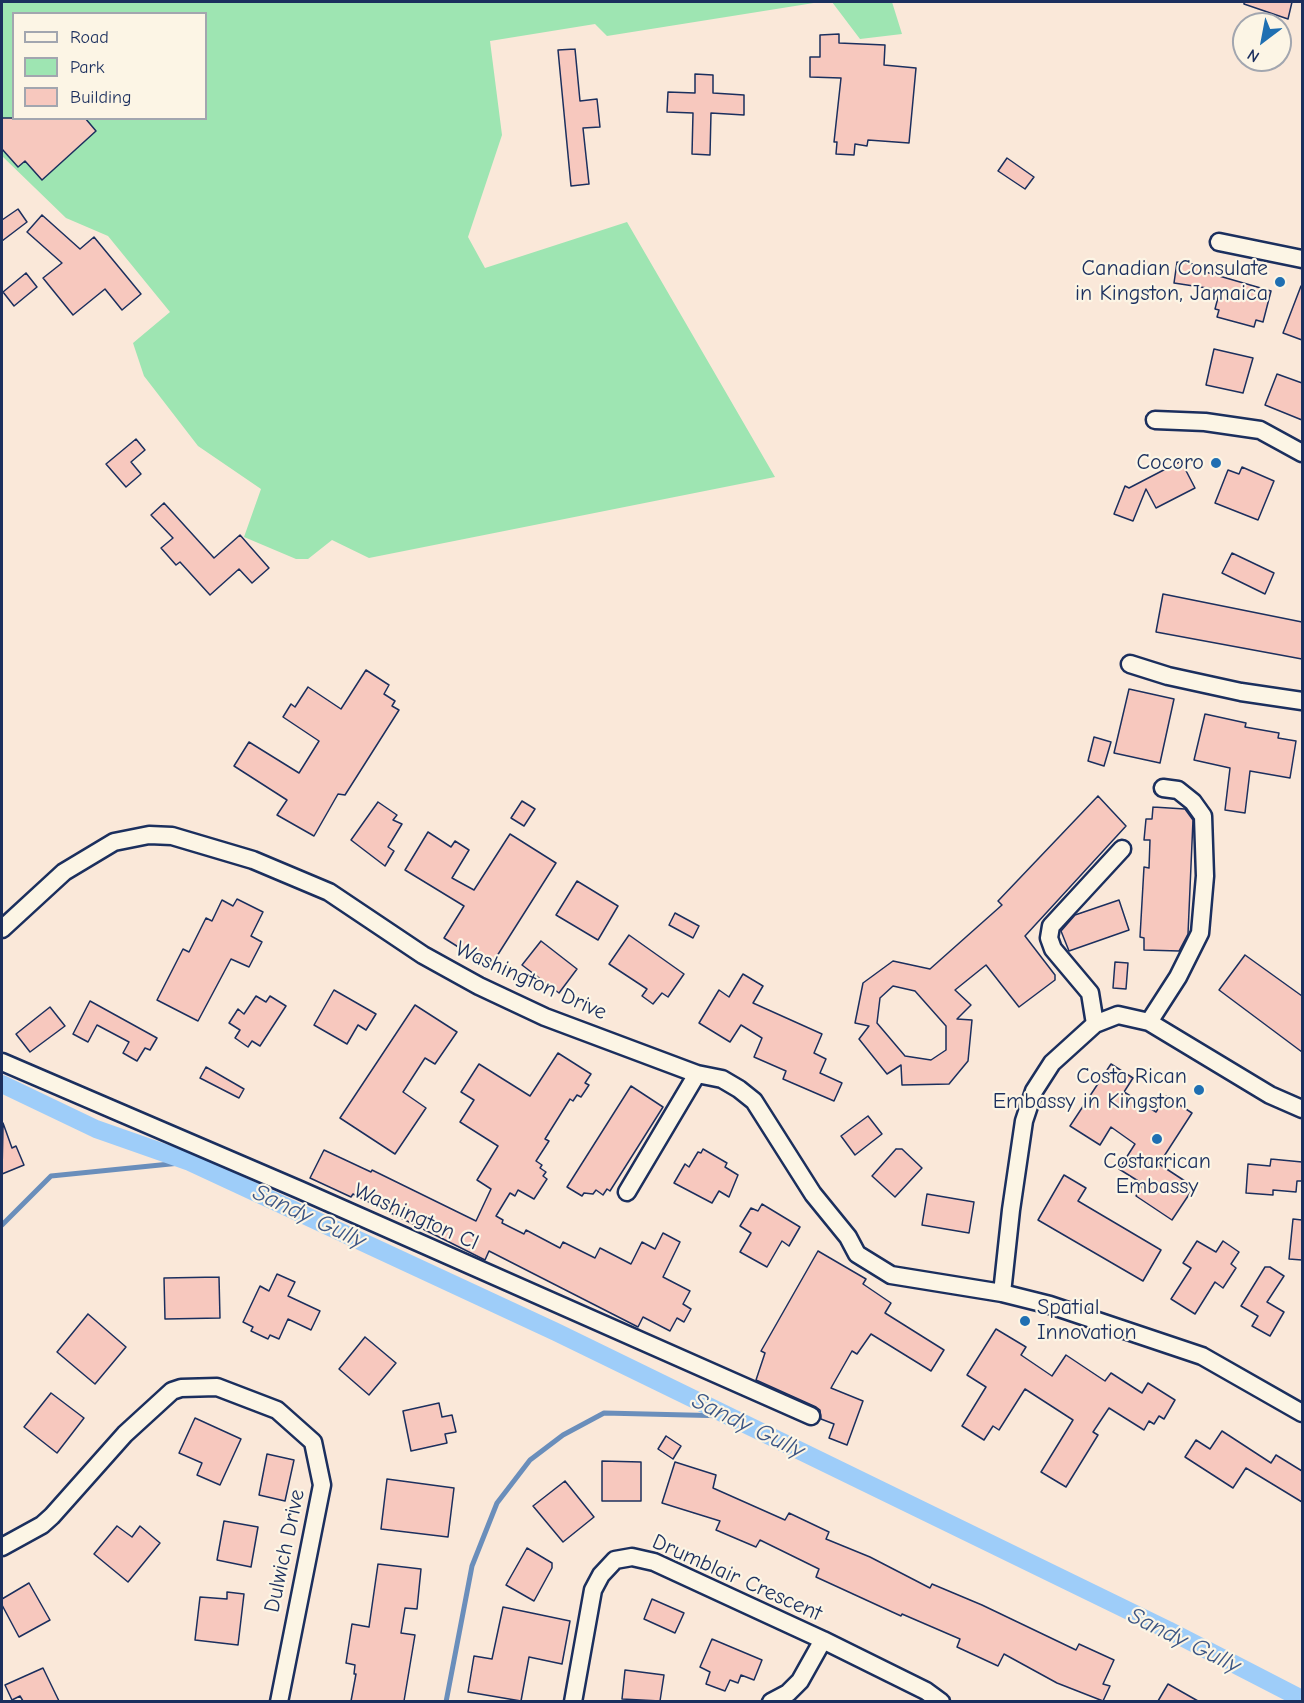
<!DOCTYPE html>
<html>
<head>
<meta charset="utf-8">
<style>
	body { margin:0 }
	#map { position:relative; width:1304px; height:1703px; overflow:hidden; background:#fae8d9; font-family:"Comic Neue",sans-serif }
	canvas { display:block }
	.frame { position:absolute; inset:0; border:3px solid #1b2f5e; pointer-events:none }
	.legend { position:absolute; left:12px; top:12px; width:195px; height:108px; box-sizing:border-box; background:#fcf5e5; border:2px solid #a2a6af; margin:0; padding:8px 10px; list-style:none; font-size:18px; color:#1b2f5e }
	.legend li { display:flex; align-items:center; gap:12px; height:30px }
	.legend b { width:30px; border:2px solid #a2a6af }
	.north { position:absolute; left:1232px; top:12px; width:60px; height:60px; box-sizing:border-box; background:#fcf5e5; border:2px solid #a2a6af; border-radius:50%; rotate:212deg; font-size:16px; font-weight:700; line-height:24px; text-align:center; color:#1b2f5e }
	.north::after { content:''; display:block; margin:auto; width:21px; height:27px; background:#1f6fb2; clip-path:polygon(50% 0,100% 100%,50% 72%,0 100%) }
</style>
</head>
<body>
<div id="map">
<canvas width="1304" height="1703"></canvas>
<div class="frame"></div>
<ul class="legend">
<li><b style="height:8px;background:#fcf5e5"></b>Road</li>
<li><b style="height:16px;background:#9ee5b2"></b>Park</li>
<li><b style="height:16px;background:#f7c8be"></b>Building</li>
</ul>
<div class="north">N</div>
</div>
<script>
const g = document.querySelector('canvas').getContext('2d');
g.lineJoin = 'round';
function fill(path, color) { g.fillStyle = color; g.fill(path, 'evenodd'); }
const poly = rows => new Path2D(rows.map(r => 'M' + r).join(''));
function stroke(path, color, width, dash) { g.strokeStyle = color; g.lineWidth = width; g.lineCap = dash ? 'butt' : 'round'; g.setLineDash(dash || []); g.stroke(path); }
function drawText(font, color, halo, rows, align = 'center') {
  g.font = font + ' "Comic Neue",sans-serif'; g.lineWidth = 4.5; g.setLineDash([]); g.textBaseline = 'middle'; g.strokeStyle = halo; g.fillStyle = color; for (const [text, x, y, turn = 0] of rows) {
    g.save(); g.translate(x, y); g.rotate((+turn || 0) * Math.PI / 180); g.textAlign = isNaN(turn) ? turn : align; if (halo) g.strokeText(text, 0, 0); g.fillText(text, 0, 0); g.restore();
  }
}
fill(poly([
	[2,2,820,2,607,36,595,24,490,41,502,135,468,237,485,268,627,222,775,477,369,558,332,540,308,559,296,559,244,537,261,489,198,446,144,376,133,343,170,312,108,236,66,218,2,156],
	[14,14,206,14,206,118,14,118],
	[832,2,892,2,902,34,860,39]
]), '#9ee5b2');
stroke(poly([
	[2,1225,51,1176,190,1162],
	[446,1702,472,1566,497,1503,530,1460,563,1435,604,1413,729,1416]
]), '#6a8ebb', 5);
stroke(poly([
	[2,1084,96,1129,190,1162,556,1332,1168,1630,1302,1699]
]), '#9ecdf9', 18);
const building = poly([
	[1244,2,1292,2,1288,19,1244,4,1244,2],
	[839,34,839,43,885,45,884,65,916,68,909,143,868,140,867,146,855,144,854,155,836,154,837,142,834,142,841,78,810,77,810,57,820,57,820,35,839,34],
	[575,49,580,101,597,99,600,127,583,128,589,184,571,186,558,50,575,49],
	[695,74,713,75,713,93,744,95,744,115,711,113,710,155,692,154,693,113,667,112,668,92,695,93,695,74],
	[2,118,85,118,96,131,42,180,25,161,18,167,2,149,2,118],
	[1007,158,1034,177,1025,189,998,171,1007,158],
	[18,209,27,222,2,241,2,220,18,209],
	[42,215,80,249,94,237,141,294,122,310,105,289,73,315,43,278,62,263,27,232,42,215],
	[1177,262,1203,265,1202,271,1271,291,1263,322,1256,320,1254,327,1217,317,1219,310,1215,309,1220,290,1174,283,1177,262],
	[26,273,37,287,14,306,3,292,26,273],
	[1301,286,1302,286,1302,340,1283,333,1301,286],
	[1214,349,1253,358,1243,393,1206,385,1214,349],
	[1277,374,1302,383,1302,420,1265,405,1277,374],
	[136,439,145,450,131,462,141,474,126,487,106,464,136,439],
	[1181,461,1195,488,1156,508,1146,489,1133,521,1114,514,1125,486,1129,488,1181,461],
	[1242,467,1274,481,1258,520,1215,503,1228,470,1239,474,1242,467],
	[164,503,214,558,240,535,269,568,252,583,239,569,210,595,180,562,176,565,161,548,173,538,151,515,164,503],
	[1232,553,1274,573,1265,594,1222,573,1232,553],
	[1163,594,1302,622,1302,659,1156,632,1163,594],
	[366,670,389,685,384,694,395,701,392,706,399,710,345,795,338,794,314,836,277,815,287,800,234,766,249,742,299,773,319,741,283,717,291,704,295,707,308,687,341,709,366,670],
	[1129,689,1174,699,1160,763,1114,753,1129,689],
	[1205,714,1246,723,1245,727,1279,733,1278,738,1296,741,1290,778,1250,771,1245,813,1225,810,1230,768,1194,760,1205,714],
	[1094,737,1111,742,1104,766,1088,761,1094,737],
	[1098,796,1126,826,1025,936,1055,975,1055,980,1019,1007,986,965,955,990,971,1005,957,1019,972,1020,968,1061,949,1084,902,1085,901,1065,887,1074,859,1039,869,1026,855,1023,863,983,893,961,930,969,1002,905,998,901,1098,796],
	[893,986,915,991,946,1026,946,1050,931,1060,905,1056,877,1023,880,998,893,986],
	[522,801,535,809,524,826,511,818,522,801],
	[378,802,397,815,393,820,402,824,388,847,394,851,385,866,351,840,378,802],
	[1153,807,1185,809,1193,820,1188,934,1179,951,1144,950,1144,938,1140,937,1144,867,1149,868,1150,840,1144,840,1146,819,1152,819,1153,807],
	[428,832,451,847,455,841,469,850,452,878,474,890,510,834,556,863,490,967,444,938,464,906,405,870,428,832],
	[577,881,618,906,598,940,556,915,577,881],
	[237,899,263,912,251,936,262,942,249,967,231,959,198,1021,157,1000,183,949,189,952,206,918,212,921,222,900,233,906,237,899],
	[1119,900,1129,930,1069,951,1061,931,1075,915,1119,900],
	[675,913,699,926,693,938,669,925,675,913],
	[629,935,684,974,668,997,662,993,653,1004,642,996,647,989,609,964,629,935],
	[541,941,577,969,559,993,522,965,541,941],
	[1245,955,1302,996,1302,1052,1219,990,1245,955],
	[1115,962,1128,963,1126,989,1113,988,1115,962],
	[743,974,763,986,753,1003,822,1034,814,1053,826,1059,820,1073,842,1083,834,1101,783,1079,786,1071,754,1057,762,1038,741,1025,730,1042,699,1023,719,990,729,997,743,974],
	[334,990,376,1014,366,1030,358,1025,347,1044,314,1025,334,990],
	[256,996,266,1002,270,996,286,1006,260,1046,252,1041,248,1047,235,1038,240,1030,229,1023,238,1009,244,1014,256,996],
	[90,1001,157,1038,150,1050,145,1048,137,1061,123,1053,129,1042,97,1025,88,1042,73,1034,90,1001],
	[415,1005,457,1032,435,1064,425,1058,403,1092,426,1108,395,1154,340,1118,415,1005],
	[50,1007,65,1026,30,1052,16,1034,50,1007],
	[558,1053,591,1074,585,1083,589,1085,581,1097,577,1095,573,1101,570,1099,545,1139,549,1141,536,1161,542,1165,540,1168,546,1172,543,1176,547,1179,534,1199,518,1190,515,1196,510,1193,496,1216,503,1220,502,1223,524,1234,526,1230,560,1248,563,1242,595,1258,600,1248,631,1264,642,1242,655,1249,663,1233,680,1242,663,1277,690,1291,683,1304,691,1309,684,1322,677,1318,670,1331,643,1317,638,1327,489,1251,485,1260,353,1194,351,1197,310,1178,324,1150,371,1172,372,1170,476,1221,491,1189,477,1180,498,1146,460,1122,474,1100,461,1092,479,1064,530,1096,558,1053],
	[1111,1064,1133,1078,1124,1092,1156,1112,1166,1096,1192,1113,1159,1164,1194,1187,1172,1220,1136,1196,1143,1184,1119,1169,1135,1144,1111,1127,1100,1145,1070,1126,1111,1064],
	[206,1067,244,1089,239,1098,200,1078,206,1067],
	[631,1086,663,1107,610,1191,607,1189,603,1195,596,1190,593,1194,584,1193,582,1196,567,1187,631,1086],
	[868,1116,882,1134,855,1155,841,1136,868,1116],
	[3,1123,12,1148,16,1146,24,1165,2,1174,3,1123],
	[703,1149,727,1163,725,1167,738,1175,729,1197,719,1191,712,1203,674,1183,685,1164,689,1167,698,1152,701,1153,703,1149],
	[896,1149,902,1149,922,1168,895,1197,872,1176,896,1149],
	[1271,1159,1302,1162,1302,1181,1297,1181,1296,1192,1273,1190,1273,1195,1246,1193,1248,1164,1270,1166,1271,1159],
	[1064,1175,1086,1188,1078,1201,1161,1250,1143,1281,1038,1220,1064,1175],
	[927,1194,974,1202,969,1233,922,1225,927,1194],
	[762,1204,800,1227,789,1246,782,1241,767,1267,740,1252,751,1233,740,1226,751,1208,758,1211,762,1204],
	[1293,1219,1302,1220,1302,1260,1289,1259,1293,1219],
	[1197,1241,1216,1252,1223,1241,1239,1252,1231,1264,1236,1268,1223,1288,1215,1282,1195,1314,1171,1299,1191,1268,1183,1263,1197,1241],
	[818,1251,866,1279,863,1284,891,1303,885,1313,944,1350,931,1371,871,1334,857,1354,852,1351,831,1388,863,1401,847,1445,829,1438,834,1424,821,1419,820,1410,816,1407,756,1380,765,1353,761,1351,818,1251],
	[1265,1267,1270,1267,1284,1276,1267,1302,1284,1312,1270,1336,1252,1326,1258,1316,1241,1306,1265,1267],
	[277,1274,295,1282,288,1296,320,1311,311,1330,288,1319,279,1339,270,1335,268,1339,251,1331,253,1327,243,1322,260,1286,269,1291,277,1274],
	[219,1277,220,1318,165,1319,164,1278,219,1277],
	[88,1314,126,1347,95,1384,57,1352,88,1314],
	[996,1329,1026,1347,1021,1355,1052,1376,1066,1355,1105,1381,1111,1373,1142,1393,1148,1383,1175,1400,1164,1419,1159,1416,1154,1424,1149,1421,1144,1430,1109,1408,1093,1432,1098,1435,1066,1487,1041,1472,1073,1420,1025,1389,999,1430,993,1426,984,1440,962,1426,986,1387,967,1375,996,1329],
	[365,1337,396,1363,369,1395,339,1369,365,1337],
	[51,1393,84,1418,57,1453,24,1427,51,1393],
	[439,1403,442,1417,452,1415,456,1432,445,1434,447,1443,411,1451,403,1411,439,1403],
	[195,1418,241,1439,220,1485,197,1475,202,1463,179,1453,195,1418],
	[1222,1431,1271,1463,1276,1455,1302,1471,1302,1502,1246,1468,1233,1488,1185,1457,1196,1440,1210,1449,1222,1431],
	[666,1436,681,1446,673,1459,658,1449,666,1436],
	[267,1454,294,1460,285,1501,259,1495,267,1454],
	[602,1461,641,1462,641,1501,602,1501,602,1461],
	[675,1462,716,1475,713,1488,785,1520,789,1513,829,1532,826,1539,870,1557,930,1588,932,1584,982,1605,1076,1650,1079,1644,1114,1660,1103,1684,1110,1686,1103,1701,1057,1683,1004,1654,998,1666,957,1647,960,1639,902,1614,901,1616,816,1577,819,1569,760,1540,756,1547,716,1530,720,1521,662,1503,675,1462],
	[387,1479,454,1488,448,1537,381,1529,387,1479],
	[565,1481,594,1517,563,1542,533,1506,565,1481],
	[224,1521,258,1527,251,1567,217,1560,224,1521],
	[117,1526,132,1537,140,1526,160,1543,128,1582,94,1554,117,1526],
	[527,1548,552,1563,552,1568,534,1601,506,1585,527,1548],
	[378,1564,421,1569,417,1609,405,1608,401,1633,415,1635,404,1701,351,1701,356,1674,354,1674,355,1665,346,1663,352,1624,369,1627,378,1564],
	[29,1583,50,1620,19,1637,2,1605,2,1599,29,1583],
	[227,1592,244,1594,238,1645,195,1640,200,1597,227,1599,227,1592],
	[652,1599,684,1613,675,1633,644,1619,652,1599],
	[503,1607,570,1621,562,1664,529,1657,521,1701,468,1692,474,1656,492,1659,503,1607],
	[712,1639,762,1660,754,1680,741,1675,738,1683,730,1680,725,1691,706,1684,710,1672,700,1667,712,1639],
	[43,1668,59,1701,23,1701,20,1696,12,1700,5,1685,43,1668],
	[625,1670,664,1675,660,1701,622,1699,625,1670],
	[1168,1684,1198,1701,1158,1701,1168,1684]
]);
fill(building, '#f7c8be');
stroke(building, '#1b2f5e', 1.5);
const minor = poly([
	[1219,242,1302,259],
	[1155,420,1205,422,1260,430,1302,453],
	[1130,664,1168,676,1241,692,1302,701],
	[2,929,64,872,114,842,149,835,172,836,253,860,329,892,423,955,479,986,545,1017,697,1074,722,1079,739,1089,754,1101,813,1194,848,1237,857,1254,891,1275,1002,1293,1050,1305,1202,1356,1302,1413],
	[1149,1022,1178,977,1200,933,1205,876,1203,816,1193,802,1178,790,1163,788],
	[1095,1024,1090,993,1053,949,1049,938,1051,926,1122,849],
	[2,1062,300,1190,811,1416],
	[627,1192,697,1074],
	[1002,1293,1011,1210,1024,1121,1034,1091,1052,1063,1095,1024,1118,1015,1149,1022,1270,1095,1302,1109],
	[2,1547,42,1525,52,1516,125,1434,172,1391,181,1388,217,1387,277,1410,313,1442,322,1485,279,1702],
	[573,1702,593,1590,601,1575,615,1560,632,1557,654,1562,823,1640,926,1691,941,1702],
	[771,1702,788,1693,800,1681,823,1640]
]);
stroke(minor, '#1b2f5e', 21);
stroke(minor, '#fcf5e5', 16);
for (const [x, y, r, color] of [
	[1280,282,6,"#1f6fb2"],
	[1216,463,6,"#1f6fb2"],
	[1199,1090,6,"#1f6fb2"],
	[1157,1139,6,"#1f6fb2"],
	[1025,1321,6,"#1f6fb2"]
]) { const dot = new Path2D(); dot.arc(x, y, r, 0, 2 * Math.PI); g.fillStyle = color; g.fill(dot); stroke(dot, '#fcf5e5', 2); }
drawText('22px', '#1b2f5e', '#fcf5e5', [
	["Canadian Consulate",1268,269],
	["in Kingston, Jamaica",1268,294],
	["Cocoro",1204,463],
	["Costa Rican",1187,1077],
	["Embassy in Kingston",1187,1102],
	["Costarrican",1157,1162,"center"],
	["Embassy",1157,1187,"center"],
	["Spatial",1037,1308,"left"],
	["Innovation",1037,1333,"left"]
], 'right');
drawText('22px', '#1b2f5e', '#fcf5e5', [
	["Washington Drive",531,981,24],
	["Washington Cl",416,1217,24],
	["Dulwich Drive",285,1551,-78],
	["Drumblair Crescent",737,1578,24]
]);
drawText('italic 24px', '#3c5685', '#fcf5e5', [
	["Sandy Gully",309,1217,25],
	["Sandy Gully",748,1426,26],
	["Sandy Gully",1184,1641,26]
]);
</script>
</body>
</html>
